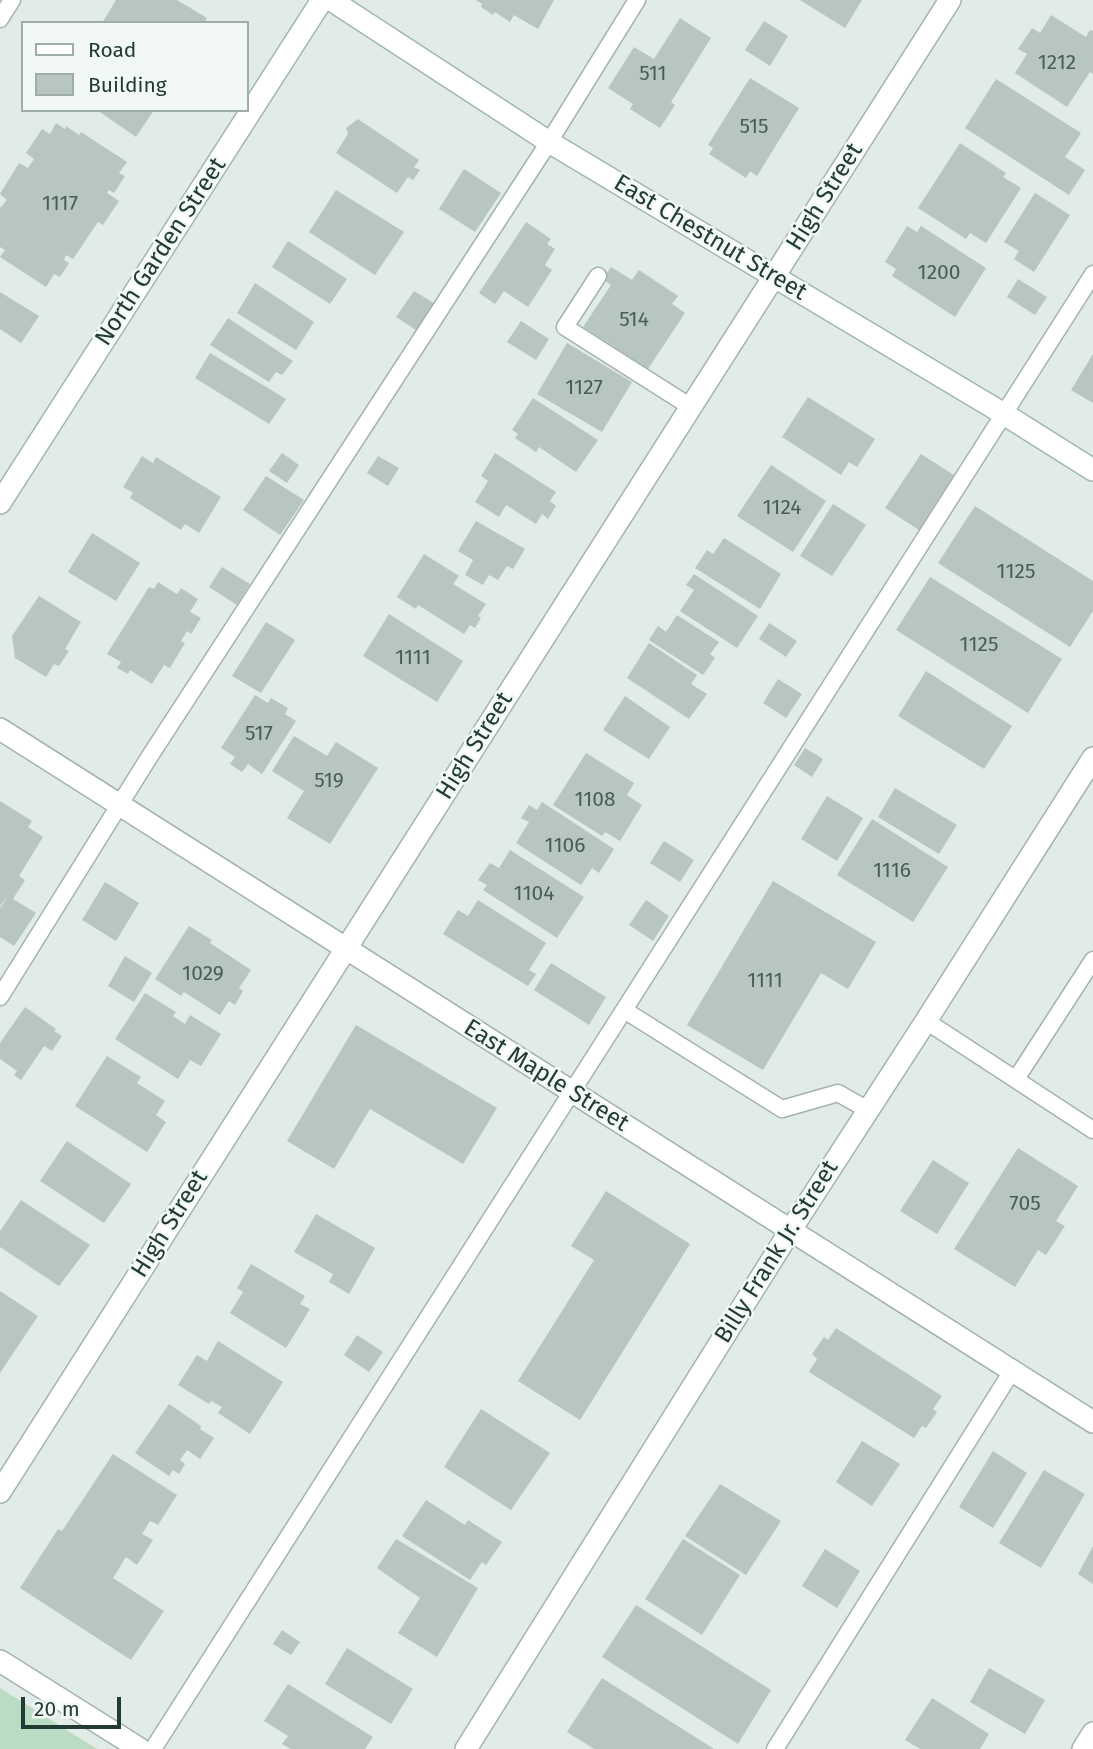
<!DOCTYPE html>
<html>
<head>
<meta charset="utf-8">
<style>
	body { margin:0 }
	#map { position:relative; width:1093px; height:1749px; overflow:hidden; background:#e1ebe7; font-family:"Fira Sans",sans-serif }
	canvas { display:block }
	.legend { position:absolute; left:21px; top:21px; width:228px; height:91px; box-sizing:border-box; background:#f2f8f5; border:2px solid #9fada8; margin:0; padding:9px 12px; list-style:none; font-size:21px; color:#223c35 }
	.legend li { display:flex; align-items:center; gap:14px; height:35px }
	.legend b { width:35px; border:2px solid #9fada8 }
	.scale { position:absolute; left:21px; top:1697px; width:100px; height:32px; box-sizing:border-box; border:4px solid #223c35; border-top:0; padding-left:9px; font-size:21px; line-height:24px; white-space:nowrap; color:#223c35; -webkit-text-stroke:5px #f2f8f5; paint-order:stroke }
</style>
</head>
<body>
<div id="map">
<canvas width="1093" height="1749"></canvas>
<ul class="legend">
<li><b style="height:9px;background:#fff"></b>Road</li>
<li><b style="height:19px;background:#b7c6c0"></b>Building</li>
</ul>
<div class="scale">20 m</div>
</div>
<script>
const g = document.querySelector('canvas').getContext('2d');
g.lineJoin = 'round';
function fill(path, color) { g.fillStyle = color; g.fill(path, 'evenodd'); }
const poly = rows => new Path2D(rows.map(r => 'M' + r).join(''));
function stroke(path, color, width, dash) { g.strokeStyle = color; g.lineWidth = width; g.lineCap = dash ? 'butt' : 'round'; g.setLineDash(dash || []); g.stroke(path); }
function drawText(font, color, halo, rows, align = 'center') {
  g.font = font + ' "Fira Sans",sans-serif'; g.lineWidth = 5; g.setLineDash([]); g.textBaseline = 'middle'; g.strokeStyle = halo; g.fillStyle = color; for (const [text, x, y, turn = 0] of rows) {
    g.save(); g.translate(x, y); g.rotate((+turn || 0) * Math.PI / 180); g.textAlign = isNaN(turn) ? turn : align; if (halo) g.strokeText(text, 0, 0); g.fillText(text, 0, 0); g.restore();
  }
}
fill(poly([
	[0,1688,97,1749,0,1749]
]), '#bbdcc4');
fill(poly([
	[116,0,177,0,207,18,204,23,102,23],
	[476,0,554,0,538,29,514,15,510,22,495,12,493,15,481,7,482,4],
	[800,0,862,0,845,28],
	[1051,15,1086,37,1090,30,1093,31,1093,74,1090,72,1067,107,1015,73,1027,54,1018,49,1032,28,1040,33],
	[680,18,711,38,671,102,675,105,660,128,630,109,633,104,608,88,634,47,654,59],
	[764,21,788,36,770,66,745,50],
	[750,78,799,108,757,176,750,171,746,178,709,154,713,148,708,145],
	[996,79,1081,133,1065,157,1085,170,1069,195,965,128],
	[97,110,154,110,136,137],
	[358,119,419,160,414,167,420,170,413,180,408,177,397,193,336,153,348,134,346,128],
	[56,123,65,129,66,126,79,135,81,132,127,162,119,173,125,176,114,193,109,190,107,193,119,201,103,225,98,222,73,259,66,255,64,260,69,263,60,277,54,274,46,287,0,257,5,250,0,247,0,208,7,200,0,194,19,163,28,168,34,159,26,153,42,129,50,134],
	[960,143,1006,173,1003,177,1021,188,986,243,970,233,966,239,918,208],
	[464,169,501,193,475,232,439,209],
	[336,190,404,232,375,275,309,232],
	[1035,193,1070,215,1034,272,1014,259,1019,251,1004,242],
	[526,222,551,239,547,244,555,249,545,265,552,270,528,307,504,291,495,304,479,293],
	[907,226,917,232,921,226,986,268,955,317,892,276,896,269,885,262],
	[288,241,347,279,330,304,272,267],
	[611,267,632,280,639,270,678,296,672,304,685,313,648,369,583,327,611,285,603,279],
	[1018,279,1047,297,1035,315,1007,297],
	[255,283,314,322,296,350,237,313],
	[414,291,437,305,419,332,396,317],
	[0,292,39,316,21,343,0,329],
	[228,318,293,361,282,375,276,372,269,382,210,345],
	[521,321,549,339,536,360,507,342],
	[567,343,632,382,602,432,537,394],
	[210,353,286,399,269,424,195,378],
	[1093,354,1093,403,1071,390],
	[808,397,875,439,857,467,849,462,841,475,782,437],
	[533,398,598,440,576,472,539,447,536,452,515,438,518,434,512,430],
	[282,453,299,465,287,483,269,471],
	[495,453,556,492,550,501,556,506,548,519,542,514,536,524,506,505,499,517,475,502,488,481,481,476],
	[921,454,957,477,922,532,885,508],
	[142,456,153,463,156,457,221,497,199,533,185,524,181,530,130,498,133,493,123,487],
	[378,456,399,468,388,486,367,473],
	[771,465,826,501,793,552,737,516],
	[266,476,304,500,280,535,243,510],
	[833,504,866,525,832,576,800,556],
	[975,506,1093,581,1093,611,1070,647,938,563],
	[476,521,525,549,513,569,507,566,498,580,489,575,483,585,465,575,473,560,458,551],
	[92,533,140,563,116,601,68,572],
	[724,538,781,574,760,609,695,568,707,550,713,554],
	[424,554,459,576,453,584,486,604,478,616,481,618,475,628,470,625,464,634,418,605,416,609,397,597],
	[222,567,250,584,237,605,209,587],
	[694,574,758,616,737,648,680,611,694,590,686,585],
	[930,577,1062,659,1028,713,896,630],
	[158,582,177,594,181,588,198,599,190,612,201,618,191,634,187,631,181,641,185,643,170,668,164,665,152,684,130,670,128,674,117,668,121,662,107,654,149,587,154,589],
	[39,596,81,622,65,649,69,651,59,666,54,664,46,677,15,658,12,636],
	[389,614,463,661,437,702,363,656],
	[677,615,719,642,710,654,715,658,703,675,649,640,658,626,666,632],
	[266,622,295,640,261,693,232,676],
	[769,623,797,641,786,657,759,639],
	[649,643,697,675,691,684,707,694,689,719,627,678],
	[926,671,1012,726,984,769,898,716],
	[778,679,802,694,786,718,763,703],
	[255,695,268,703,271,698,288,708,285,714,296,721,262,774,248,764,242,772,230,764,235,757,221,748],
	[625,696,670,727,649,759,603,730],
	[294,736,327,756,336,742,378,768,330,844,287,818,304,791,272,771],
	[805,748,823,759,812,777,794,765],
	[586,753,634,783,627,795,642,805,620,841,605,832,602,836,553,805],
	[895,788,957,825,939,854,878,817],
	[827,796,863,818,837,861,801,839],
	[0,801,32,821,28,827,43,837,19,876,25,880,13,899,36,913,14,946,0,937,0,908,9,895,0,906],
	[542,802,614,849,599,873,592,868,581,885,516,843,529,822,521,818,529,805,537,810],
	[872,819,948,867,913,922,837,875],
	[664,841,694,860,680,882,650,863],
	[510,850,584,897,557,938,483,890,487,885,478,880,490,863,499,868],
	[773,881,876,942,848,989,821,973,763,1070,687,1025],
	[105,882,139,903,116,941,82,920],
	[478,900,546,943,529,970,536,974,528,986,443,934,458,910,468,916],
	[646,900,669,916,653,941,629,925],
	[189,926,212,940,210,943,251,970,239,988,243,991,235,1005,229,1001,220,1015,184,992,181,996,155,979],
	[125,956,152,973,134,1002,108,986],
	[551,963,606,997,589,1025,534,990],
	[145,993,176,1012,173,1016,185,1024,190,1015,221,1034,201,1066,190,1060,178,1079,115,1039],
	[25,1007,56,1029,54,1031,62,1036,52,1051,44,1046,21,1080,14,1075,17,1071,0,1059,0,1043],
	[356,1025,497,1108,463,1164,370,1109,334,1169,287,1141],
	[107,1056,141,1077,137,1083,165,1101,156,1115,166,1122,147,1152,75,1106],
	[67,1141,131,1184,104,1223,40,1181],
	[1018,1148,1078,1186,1056,1221,1065,1226,1046,1255,1038,1250,1015,1287,954,1249],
	[933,1160,969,1183,937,1234,900,1211],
	[606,1191,690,1244,580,1420,518,1381,594,1260,571,1246],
	[21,1200,90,1245,59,1286,0,1247,0,1231],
	[316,1214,375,1248,349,1294,329,1282,333,1274,294,1252],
	[251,1264,305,1296,300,1304,310,1309,286,1348,230,1313,243,1292,237,1288],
	[0,1291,38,1316,0,1373],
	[836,1328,942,1396,933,1409,937,1412,926,1428,922,1426,914,1438,809,1372,817,1359,812,1354,824,1337,828,1340],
	[357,1335,383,1352,369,1372,344,1355],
	[218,1341,283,1382,250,1434,218,1413,222,1407,211,1401,209,1404,178,1385,197,1355,207,1361],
	[169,1404,201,1426,200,1429,214,1438,200,1459,187,1450,180,1460,185,1464,179,1474,173,1470,169,1476,135,1453],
	[481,1409,550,1453,511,1510,444,1467],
	[862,1441,900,1464,872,1506,836,1482],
	[993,1451,1027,1473,993,1528,959,1507],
	[113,1454,177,1495,158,1525,150,1521,142,1534,153,1540,137,1565,126,1557,113,1578,164,1611,131,1660,20,1588,58,1529,62,1531],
	[1044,1470,1085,1494,1041,1568,999,1543],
	[720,1484,781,1521,746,1575,685,1536],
	[426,1500,465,1525,468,1520,502,1542,486,1565,482,1562,470,1580,402,1536],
	[396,1539,478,1588,437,1657,398,1633,420,1598,377,1568],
	[683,1539,740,1575,702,1635,645,1599],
	[1093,1546,1093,1584,1078,1574],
	[825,1549,860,1571,837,1608,802,1586],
	[636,1605,771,1690,738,1744,602,1657],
	[282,1630,300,1642,291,1655,273,1644],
	[347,1648,413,1689,391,1724,325,1684],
	[989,1668,1045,1700,1025,1734,970,1702],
	[602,1678,714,1749,594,1749,567,1732],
	[288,1684,373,1737,365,1749,291,1749,282,1744,288,1736,264,1721],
	[932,1698,989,1734,980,1749,920,1749,905,1740]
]), '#b7c6c0');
const lane = poly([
	[0,19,12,0],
	[598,276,565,327,691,407],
	[0,997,148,759,549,142,637,0],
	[624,1010,782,1109,838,1093,868,1110],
	[926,1021,1093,1130],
	[1016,1079,1093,960],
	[153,1749,1093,274],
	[775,1749,1012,1371]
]);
const street = poly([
	[0,729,1093,1422],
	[0,1492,950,0],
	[0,1661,140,1749],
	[466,1749,790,1231,926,1021,1093,758],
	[1083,1749,1093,1733]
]);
const secondary = poly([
	[331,0,549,142,1004,414,1093,470],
	[0,503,322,0]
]);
stroke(lane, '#a4b3ae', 19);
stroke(street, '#a4b3ae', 24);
stroke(secondary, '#a0b7af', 24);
stroke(lane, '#fff', 16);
stroke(street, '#fff', 21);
stroke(secondary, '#fff', 21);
drawText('21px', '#475e58', null, [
	["1212",1057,63],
	["511",653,74],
	["515",754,127],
	["1117",60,204],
	["1200",939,273],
	["514",634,320],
	["1127",584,388],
	["1124",782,508],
	["1125",1016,572],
	["1125",979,645],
	["1111",413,658],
	["517",259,734],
	["519",329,781],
	["1108",595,800],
	["1106",565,846],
	["1116",892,871],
	["1104",534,894],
	["1029",203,974],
	["1111",765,981],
	["705",1025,1204]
]);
drawText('24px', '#223c35', '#f2f8f5', [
	["High Street",825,197,-58],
	["East Chestnut Street",710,238,31],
	["North Garden Street",161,252,-57],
	["High Street",475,746,-58],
	["East Maple Street",546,1076,32],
	["High Street",170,1224,-58],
	["Billy Frank Jr. Street",777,1252,-58]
]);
</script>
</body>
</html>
